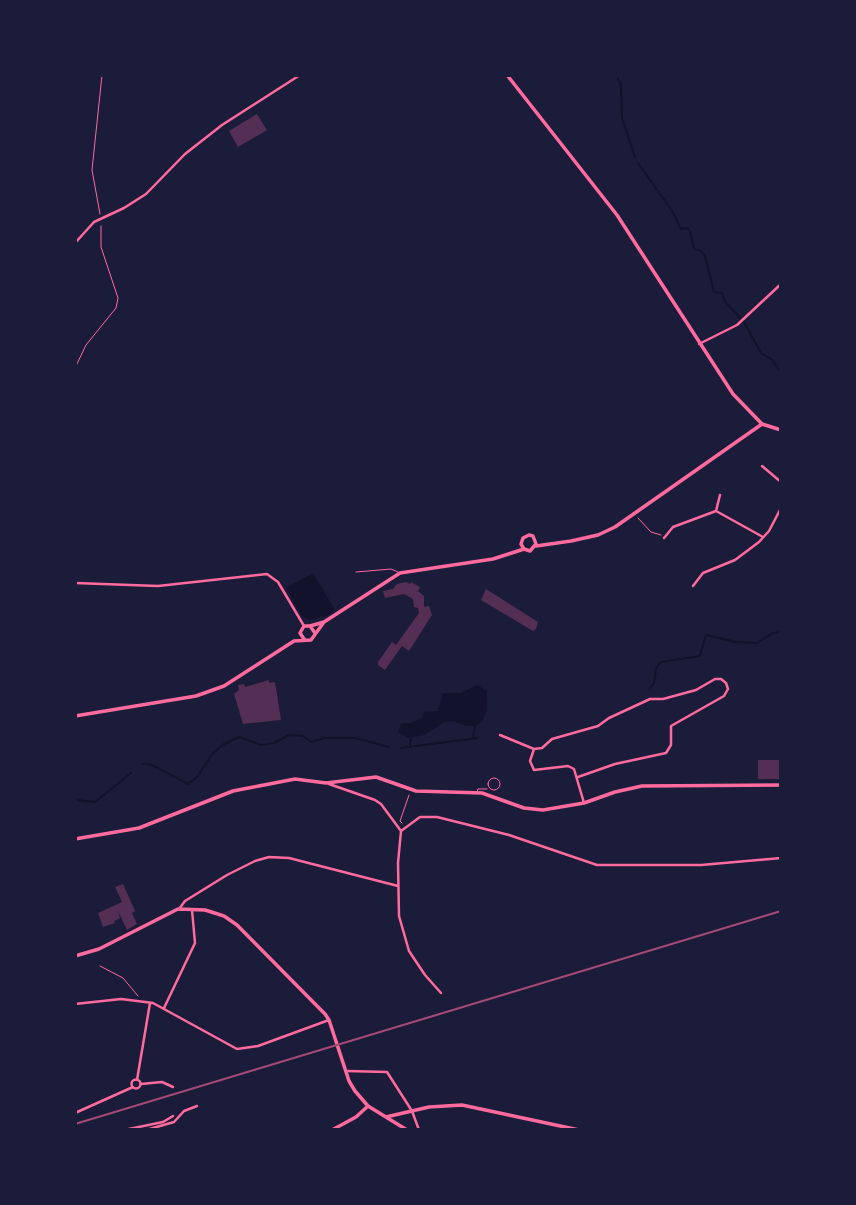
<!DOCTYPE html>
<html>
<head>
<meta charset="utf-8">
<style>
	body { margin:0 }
	#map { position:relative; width:856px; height:1205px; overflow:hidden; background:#1b1b3a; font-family:"Fira Sans Condensed",sans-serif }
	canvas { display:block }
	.frame { position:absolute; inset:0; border:77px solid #1b1b3a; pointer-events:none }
</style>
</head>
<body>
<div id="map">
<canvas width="856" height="1205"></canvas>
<div class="frame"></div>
</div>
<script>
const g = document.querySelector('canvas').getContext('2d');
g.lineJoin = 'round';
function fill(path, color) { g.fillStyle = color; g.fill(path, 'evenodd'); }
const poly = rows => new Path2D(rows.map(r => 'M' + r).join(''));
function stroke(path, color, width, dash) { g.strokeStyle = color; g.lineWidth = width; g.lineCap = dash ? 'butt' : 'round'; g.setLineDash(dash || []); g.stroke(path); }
fill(poly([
	[313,573,335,610,327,616,309,620,301,615,286,588],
	[477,685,487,691,487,710,482,722,475,726,466,726,454,721,444,722,424,735,409,738,398,732,401,723,411,723,422,718,424,712,438,711,443,693,461,693]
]), '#12122b');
stroke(poly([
	[616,75,621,85,622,118,635,157],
	[638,163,672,211,681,229,687,228,690,231,694,249,701,251,705,256,714,292,722,293,724,300,740,318],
	[744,322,761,353,771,359,781,371],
	[650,688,654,683,656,668,661,662,700,656,706,635,736,642,757,643,773,633,781,632],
	[473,738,475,726],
	[410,745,411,738],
	[401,748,477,738],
	[142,764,150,764,188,784,197,777,213,753,224,744,239,737,261,745,274,743,289,735,303,736,311,742,324,738,356,738,389,747],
	[75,800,95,802,131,773]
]), '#12122b', 2);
fill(poly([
	[257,114,267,130,238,147,229,131],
	[406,582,410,584,411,582,420,587,418,591,424,596,424,607,429,606,432,615,409,651,402,646,385,670,378,665,378,662,392,642,396,645,419,613,418,608,414,607,413,599,404,594,385,598,383,591,393,589,397,584],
	[486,589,538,622,536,629,533,631,481,600],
	[269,680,269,683,275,682,281,720,243,724,234,694,239,690,238,685,244,684,245,687],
	[758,760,781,760,781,779,758,779],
	[123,884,135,911,132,913,137,924,127,930,118,911,120,918,114,921,115,923,103,927,98,913,122,902,115,887]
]), '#542f53');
stroke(poly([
	[100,214,92,170,102,75],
	[75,368,86,345,116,308,118,298,101,247,101,226],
	[638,518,651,532,661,535],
	[402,823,400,821,409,795],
	[100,966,123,978,138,996]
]), '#ff6b9d', 1);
stroke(poly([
	[356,572,391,569,398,572],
	'488 784a6 6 0 1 1 12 0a6 6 0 1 1-12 0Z',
	[477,792,478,789,487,789]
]), '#ff6b9d', 1);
stroke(poly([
	[75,243,94,222,124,208,146,194,185,154,222,125,300,75],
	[699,344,737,325,781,284],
	[762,466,781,482],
	[780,481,781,473],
	[716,511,720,495],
	[664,538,673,527,716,511,763,537],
	[75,583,158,586,267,574,278,582,304,626],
	[693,586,703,573,735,560,759,542,769,531,781,508],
	[500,735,534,749],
	[578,777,615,764,666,753,671,745,671,726,724,696,728,689,726,683,721,679,715,679,696,690,663,699,650,699,609,718,598,726,552,739,542,748,534,749,530,761,534,770,568,766,574,769,584,803],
	[329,784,375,800,381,804,401,831,420,817,437,817,509,835,597,865,701,865,781,858],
	[401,831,398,863,399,916,409,951,425,975,441,993],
	[179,909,185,901,227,875,255,861,269,857,289,858,398,886],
	[75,1004,121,999,153,1003,237,1049,258,1046,329,1020],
	[164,1008,195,943,192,910],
	[346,1071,387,1072,412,1111,419,1130],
	'131.5 1084a4.5 4.5 0 1 1 9 0a4.5 4.5 0 1 1-9 0Z',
	[137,1080,150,1003],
	[141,1084,162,1082,173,1087],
	[75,1113,133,1087],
	[124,1130,163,1122,173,1116],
	[146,1130,174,1122,184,1111,197,1106]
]), '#ff6b9d', 2.5);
stroke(poly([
	[507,75,617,215,733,394,762,424,781,430],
	[536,546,571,541,598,535,615,527,762,424],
	[310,626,324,622],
	[304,639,300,633,304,626,310,626,315,633],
	[75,716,196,696,224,686,294,641,311,640,324,622,400,573,493,559,524,549,530,551,536,544,533,536,529,535,523,538,521,544,524,549],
	[75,839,139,828,233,791,295,779,326,783,376,777,416,791,482,793,524,808,543,810,584,803,615,792,642,786,781,785],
	[75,956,99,949,178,909,205,910,224,916,237,925,325,1014,329,1020,349,1081,355,1091,368,1106,407,1130],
	[386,1117,429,1107,462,1105,579,1130],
	[332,1130,356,1117,368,1106]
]), '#ff6b9d', 3.5);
stroke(poly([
	[75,1124,781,911]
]), '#a44b75', 2);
</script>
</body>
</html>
